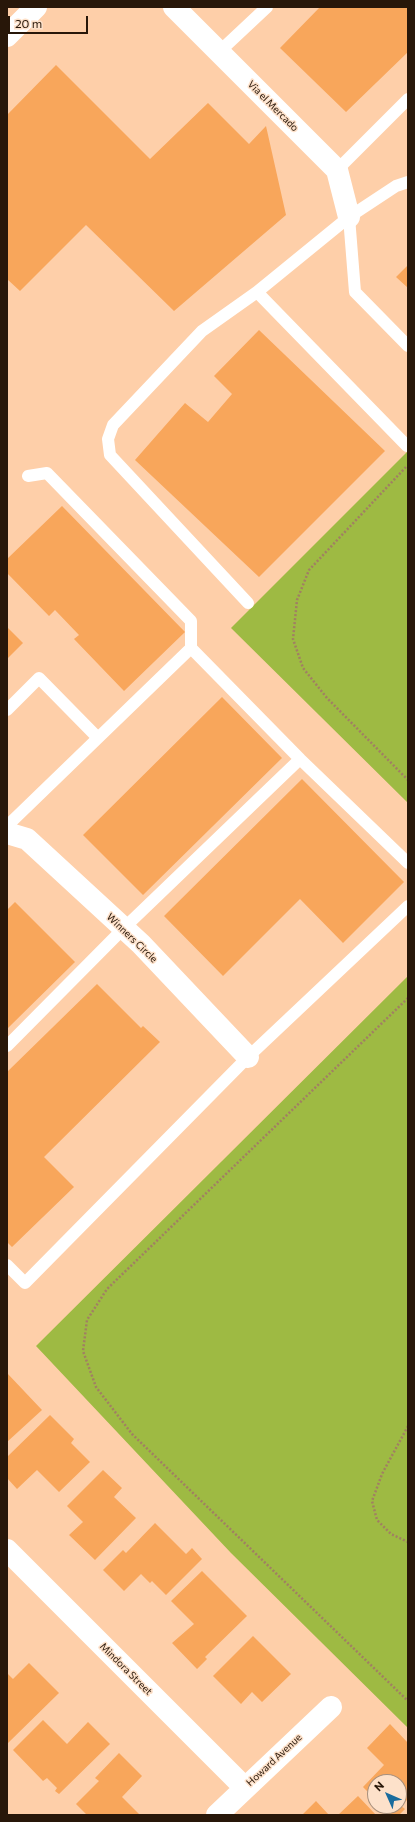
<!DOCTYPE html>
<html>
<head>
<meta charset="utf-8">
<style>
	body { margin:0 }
	#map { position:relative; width:415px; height:1822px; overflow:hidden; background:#fecfa9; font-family:Commissioner,sans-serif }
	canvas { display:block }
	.frame { position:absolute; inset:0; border:8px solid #281709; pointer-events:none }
	.north { position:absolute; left:367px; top:1774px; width:40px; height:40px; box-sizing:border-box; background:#fde1ca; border:1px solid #a8907d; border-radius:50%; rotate:315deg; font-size:11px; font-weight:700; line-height:16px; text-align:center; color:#281709 }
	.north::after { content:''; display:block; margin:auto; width:14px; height:18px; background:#1a6c9d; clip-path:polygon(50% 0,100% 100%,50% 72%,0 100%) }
	.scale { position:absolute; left:8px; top:16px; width:80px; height:18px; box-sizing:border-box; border:2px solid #281709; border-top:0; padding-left:5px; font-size:12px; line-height:14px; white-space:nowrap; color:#281709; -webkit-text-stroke:3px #fde1ca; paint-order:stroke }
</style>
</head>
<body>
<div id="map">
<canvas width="415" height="1822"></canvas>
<div class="frame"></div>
<div class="north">N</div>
<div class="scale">20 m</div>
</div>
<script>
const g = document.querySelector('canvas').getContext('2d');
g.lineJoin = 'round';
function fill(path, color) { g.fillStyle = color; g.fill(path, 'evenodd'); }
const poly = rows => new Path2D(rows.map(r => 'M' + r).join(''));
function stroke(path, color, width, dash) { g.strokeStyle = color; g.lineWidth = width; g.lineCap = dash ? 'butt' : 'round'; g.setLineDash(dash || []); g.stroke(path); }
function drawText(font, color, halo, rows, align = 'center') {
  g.font = font + ' Commissioner,sans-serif'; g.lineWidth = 3; g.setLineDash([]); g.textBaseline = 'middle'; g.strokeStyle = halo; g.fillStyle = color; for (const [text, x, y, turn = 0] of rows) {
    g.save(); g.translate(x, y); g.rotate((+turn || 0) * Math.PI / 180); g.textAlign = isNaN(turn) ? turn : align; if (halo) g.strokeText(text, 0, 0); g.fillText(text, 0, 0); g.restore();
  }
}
fill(poly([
	[408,451,408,803,231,628],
	[408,976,408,1728,231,1553,36,1346]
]), '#9eba43');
fill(poly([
	[320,7,408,7,408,52,346,112,280,48],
	[56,65,150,159,208,103,249,144,266,126,286,215,174,311,86,225,20,291,7,279,7,115],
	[408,265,408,288,396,277],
	[259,330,385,451,259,577,135,460,185,403,208,422,232,394,214,376],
	[62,506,185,632,124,691,74,639,79,635,55,610,49,616,7,573,7,559],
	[7,627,23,643,7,659],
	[222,697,282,758,143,895,83,835],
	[302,779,404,882,343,943,300,899,223,976,164,916],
	[15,902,75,962,7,1029,7,910],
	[97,984,141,1028,143,1026,160,1042,44,1157,74,1187,12,1247,7,1242,7,1072],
	[7,1373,42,1410,7,1442],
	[50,1415,74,1439,71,1443,90,1462,59,1492,37,1470,17,1489,7,1478,7,1457],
	[103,1470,122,1488,114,1497,136,1518,95,1560,69,1535,83,1522,67,1506],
	[155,1523,186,1554,192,1548,202,1559,166,1595,152,1581,150,1583,141,1574,124,1591,103,1570,123,1550,126,1553],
	[202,1571,247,1616,205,1657,207,1659,197,1669,172,1643,194,1624,171,1601],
	[253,1636,291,1674,262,1702,252,1692,241,1704,213,1676],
	[29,1663,59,1693,7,1744,7,1673,13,1679],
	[43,1720,67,1744,88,1722,110,1744,59,1794,55,1791,57,1788,47,1778,43,1781,13,1750],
	[390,1724,408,1743,408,1799,401,1806,405,1809,399,1815,390,1815,380,1806,399,1806,399,1782,375,1782,375,1801,373,1799,374,1798,363,1787,384,1765,367,1748],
	[119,1753,142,1776,122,1797,140,1815,87,1815,76,1804,99,1781,95,1778],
	[358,1796,376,1815,338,1815],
	[316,1801,329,1815,302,1815]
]), '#f8a65b');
stroke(poly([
	[406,467,309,570,297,600,293,639,303,668,327,698,408,780],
	[408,998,107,1289,87,1320,83,1351,96,1387,132,1434,408,1701],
	[408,1426,382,1474,372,1501,377,1520,391,1534,408,1542]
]), '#a17f63', 2.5, [2, 2]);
stroke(poly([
	[219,52,267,7],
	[337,170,408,99],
	[349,217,355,292,408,346],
	[257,292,407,446],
	[28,476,47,473,191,621,191,648],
	[248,603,110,455,108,439,113,425,202,331,257,292,349,217,396,186,408,182],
	[7,710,39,678,98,738],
	[7,826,191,648,300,759],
	[7,1046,123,929,300,759,408,863],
	[7,1265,25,1283,248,1057,408,906]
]), '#fff', 12);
stroke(poly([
	[174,7,337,170,349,217],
	[7,833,27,839,141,944,248,1057],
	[7,1550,245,1788],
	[217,1815,331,1707]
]), '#fff', 22);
stroke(poly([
	[7,36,36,7]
]), '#fff', 22);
drawText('10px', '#281709', '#fde1ca', [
	["Via el Mercado",273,106,45],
	["Winners Circle",132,938,44],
	["Mindora Street",126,1669,45],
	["Howard Avenue",274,1760,-43]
]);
</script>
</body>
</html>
